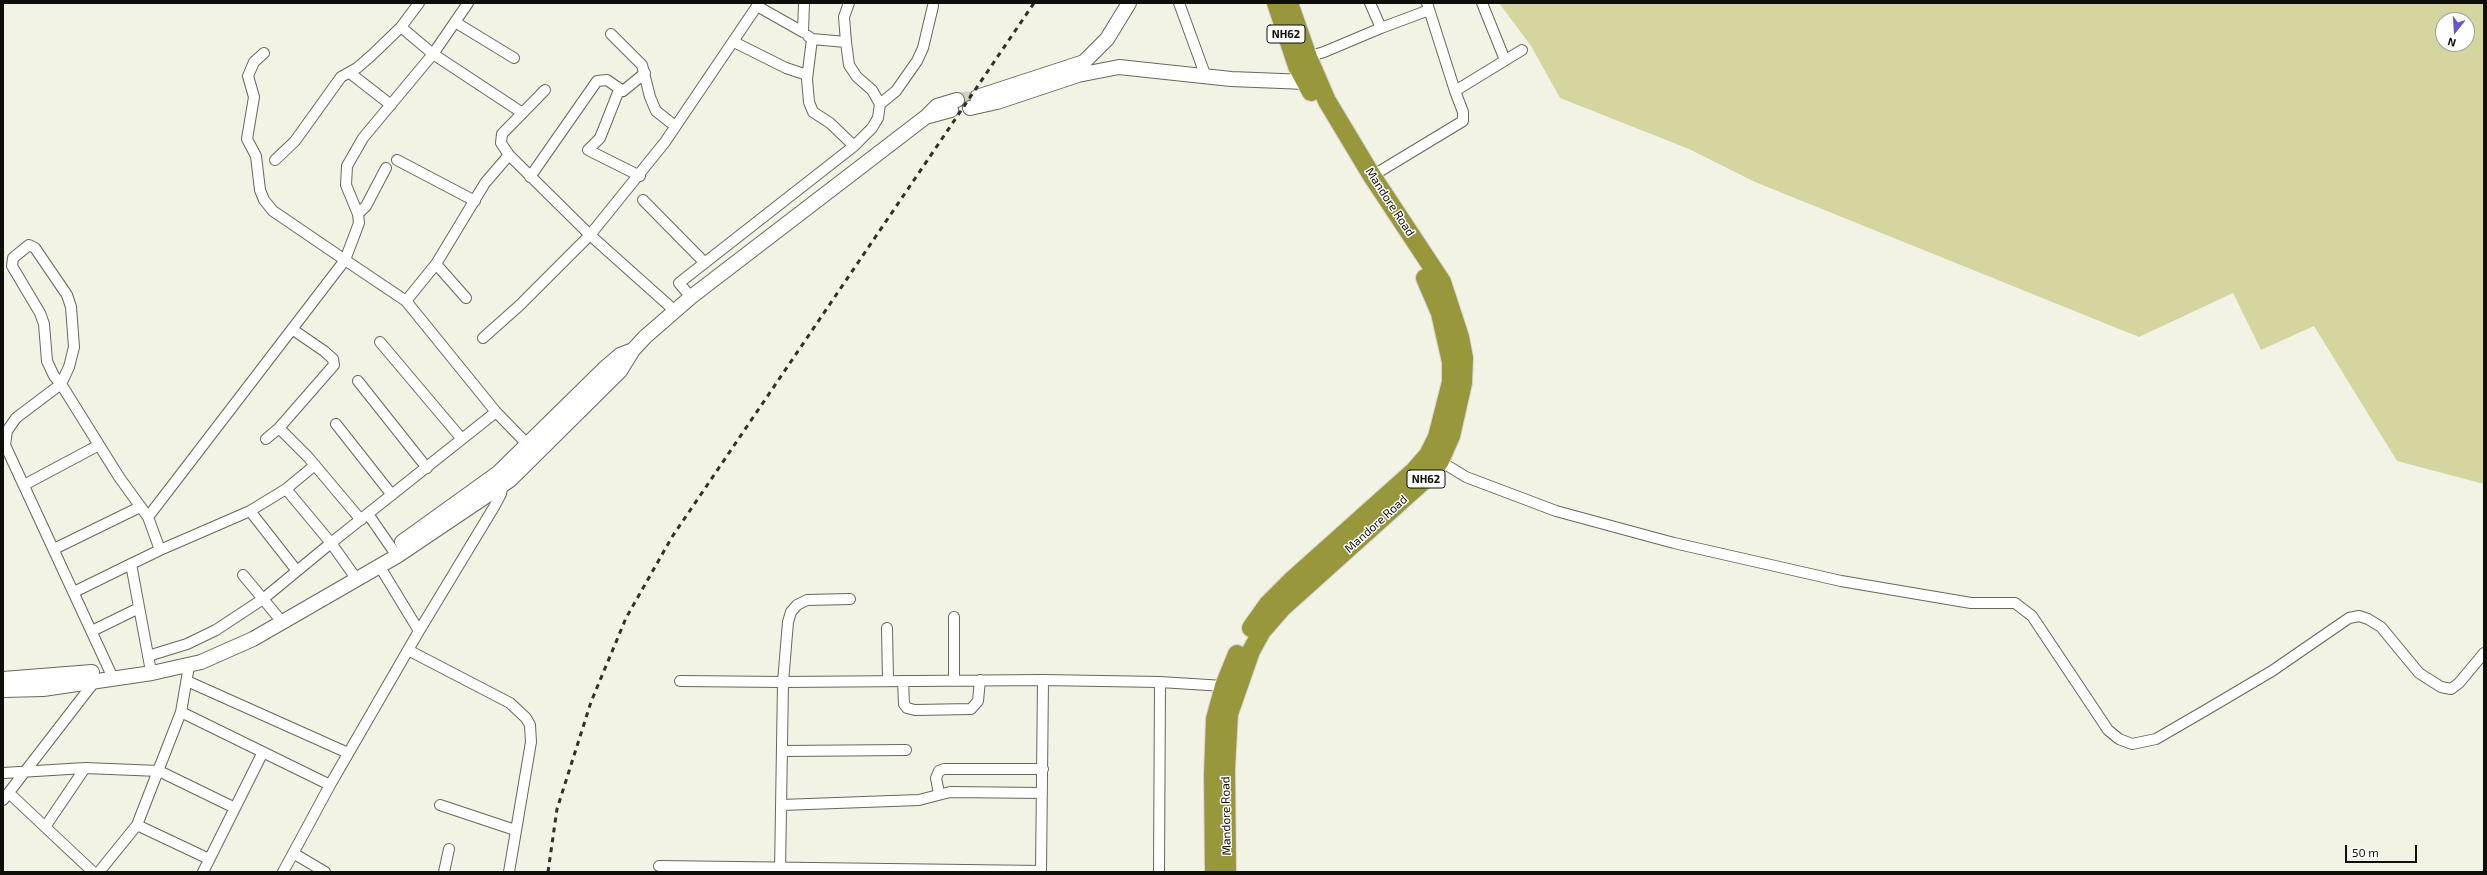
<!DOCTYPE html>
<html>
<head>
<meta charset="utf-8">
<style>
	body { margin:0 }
	#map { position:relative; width:2487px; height:875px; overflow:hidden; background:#f3f3e5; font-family:"Exo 2",sans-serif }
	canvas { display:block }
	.frame { position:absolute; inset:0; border:4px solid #0f0f0a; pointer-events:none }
	.north { position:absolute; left:2435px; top:12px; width:40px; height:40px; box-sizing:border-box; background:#fff; border:1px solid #9f9f9d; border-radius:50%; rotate:197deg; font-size:11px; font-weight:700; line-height:16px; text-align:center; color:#0f0f0a }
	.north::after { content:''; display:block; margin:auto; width:14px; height:18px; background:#6d53cc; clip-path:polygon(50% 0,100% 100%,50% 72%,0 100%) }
	.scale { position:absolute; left:2345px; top:845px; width:72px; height:18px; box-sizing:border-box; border:2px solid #0f0f0a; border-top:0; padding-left:5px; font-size:12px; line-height:14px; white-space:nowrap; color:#0f0f0a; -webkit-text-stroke:3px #fff; paint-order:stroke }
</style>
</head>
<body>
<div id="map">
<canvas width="2487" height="875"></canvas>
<div class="frame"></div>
<div class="north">N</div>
<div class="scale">50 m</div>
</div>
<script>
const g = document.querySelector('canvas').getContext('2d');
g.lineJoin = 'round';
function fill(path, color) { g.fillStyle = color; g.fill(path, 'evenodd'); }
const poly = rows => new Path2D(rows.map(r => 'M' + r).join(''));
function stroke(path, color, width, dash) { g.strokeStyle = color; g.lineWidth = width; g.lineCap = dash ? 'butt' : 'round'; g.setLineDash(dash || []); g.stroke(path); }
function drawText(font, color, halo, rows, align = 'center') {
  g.font = font + ' "Exo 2",sans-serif'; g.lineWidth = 3; g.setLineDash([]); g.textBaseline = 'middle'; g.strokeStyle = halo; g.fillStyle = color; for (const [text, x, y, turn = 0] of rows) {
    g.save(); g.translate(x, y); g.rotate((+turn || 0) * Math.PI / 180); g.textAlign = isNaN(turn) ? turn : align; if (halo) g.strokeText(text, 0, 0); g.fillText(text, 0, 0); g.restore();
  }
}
fill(poly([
	[1499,3,2484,3,2484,484,2397,461,2314,326,2261,350,2233,293,2139,337,1755,182,1689,149,1560,98,1531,46],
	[2443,20,2467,20,2467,44,2443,44]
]), '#d5d69f');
stroke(poly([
	[957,100,977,97]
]), '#d1d1c4', 14, [14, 7]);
const street = poly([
	[468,3,433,54,363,138,347,166,346,185,358,214,359,223,345,260,406,301,496,412,532,449],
	[1179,3,1206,77],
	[1482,3,1505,60],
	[455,22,514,58],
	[401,27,433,54,521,112],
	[1381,28,1429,10],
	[611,34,642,65,650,97,656,111,675,126],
	[808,36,812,39,846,42,844,17,849,3],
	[812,39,807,79,809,102,813,112,830,123,854,146],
	[734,42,786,68,807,75],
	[1304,58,1324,52,1381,28,1370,3],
	[350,73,391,105],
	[619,90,600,138,588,150,640,176],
	[1455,91,1522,50],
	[880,104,896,91,917,61,923,48,933,6],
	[509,155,501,143,502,134,545,90],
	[275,160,295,141,341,77,357,68,372,55,401,27,419,3],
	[397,160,475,201],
	[1372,176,1463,121,1463,112,1455,91,1427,3],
	[530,177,597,81,607,80,623,91,645,73],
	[643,200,705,263],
	[358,214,366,206,386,168],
	[436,264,485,183,509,155,590,235,520,305,483,338],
	[691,297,679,283,854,146,872,128,878,118,880,104,872,90,857,77,849,65,846,42],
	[406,301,436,264,466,298],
	[675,311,590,235,665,142,757,6,803,32,804,3],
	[380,342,461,438],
	[358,381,427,468],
	[336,424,392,495],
	[279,428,308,457,361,520],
	[266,439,279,428,334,365,333,359,324,351,292,329],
	[1440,461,1466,477,1556,511,1674,543,1841,581,1971,603,2015,603,2032,616,2108,730,2119,739,2132,744,2156,739,2206,710,2272,671,2349,618,2359,616,2368,619,2381,627,2419,673,2441,687,2451,689,2459,683,2484,653],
	[24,485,99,445],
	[250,511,286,489,315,465],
	[368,514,397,556],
	[54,549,140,507],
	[160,550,250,511,297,571,331,543,286,489],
	[380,567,419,631],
	[353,574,331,543,496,412],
	[74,592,131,564],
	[278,617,263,599,297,571],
	[954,617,954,681],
	[887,628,888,681],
	[92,631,139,608],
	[408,650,510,703,526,718,530,725,531,742,509,872],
	[148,656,187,644,216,630,263,599,243,575],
	[150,666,131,564,160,550,148,517,345,260,273,211,264,200,260,190,256,156,247,139,254,97,248,76,254,62,264,53],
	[113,678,5,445,7,431,16,418,61,384,69,367,74,347,71,307,67,295,35,248,29,245,13,258,12,266,40,313,44,324,47,361,54,376,61,384,99,445,119,477,148,517],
	[1043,680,1160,682,1159,872],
	[187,681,348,753],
	[680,681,783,682,788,622,791,612,797,605,807,600,850,599],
	[903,681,904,704,907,708,915,710,971,709,978,701,980,680],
	[1160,682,1224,686],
	[181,712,330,785],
	[782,751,906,750],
	[3,773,85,768,159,771,235,808],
	[9,793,93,872],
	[939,793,936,778,939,771,944,769,1043,769],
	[3,800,95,681,94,678],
	[440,805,515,830],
	[781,805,919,800,950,792,1042,793],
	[137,825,209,859],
	[45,827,85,768],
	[293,853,325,872],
	[659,866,1041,871],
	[99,872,137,825,181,712,189,666],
	[203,872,263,752],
	[283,872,330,785,419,631,494,507,501,494,503,482],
	[444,872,449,849],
	[780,872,783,682,1043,680,1041,872]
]);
const secondary = poly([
	[977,97,1084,62,1107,39,1129,3],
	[970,108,997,102,1078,75,1119,67,1231,79,1306,82,1313,80],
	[929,116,951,110],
	[402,542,498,473,606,367,620,355,633,350],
	[3,679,92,672],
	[3,690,43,689,152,673,201,662,253,639,397,556,510,480,620,371,633,350,645,337,691,297,927,116,937,106,957,100]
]);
const highway = poly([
	[1276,3,1297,66,1311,92],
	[1251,628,1268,604,1291,581,1414,471,1428,455,1437,437,1451,382,1451,362,1440,313,1425,278],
	[1214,872,1213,775,1215,719,1224,686,1237,654],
	[1227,872,1226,769,1229,714,1251,651,1262,631,1282,608,1430,475,1440,461,1451,436,1463,383,1464,358,1460,337,1442,282,1372,176,1327,101,1308,57,1289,3]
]);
stroke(street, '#67685b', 12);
stroke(secondary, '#67685b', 16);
stroke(highway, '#d4d4d3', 20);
stroke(street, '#fff', 10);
stroke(secondary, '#fff', 14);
stroke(highway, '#98973b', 18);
stroke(poly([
	[548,872,557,809,591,702,626,618,672,537,1034,3]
]), '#31312b', 3, [5, 5]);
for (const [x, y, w] of [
	[1286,34,38],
	[1426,479,38]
]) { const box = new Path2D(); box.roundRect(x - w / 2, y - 9, w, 18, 3); g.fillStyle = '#fff'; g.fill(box); stroke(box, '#0f0f0a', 1); }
drawText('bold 11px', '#0f0f0a', null, [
	["NH62",1286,34],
	["NH62",1426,479]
]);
drawText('12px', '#0f0f0a', '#fff', [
	["Mandore Road",1390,202,57],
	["Mandore Road",1376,524,-42],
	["Mandore Road",1226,816,-91]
]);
</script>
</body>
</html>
